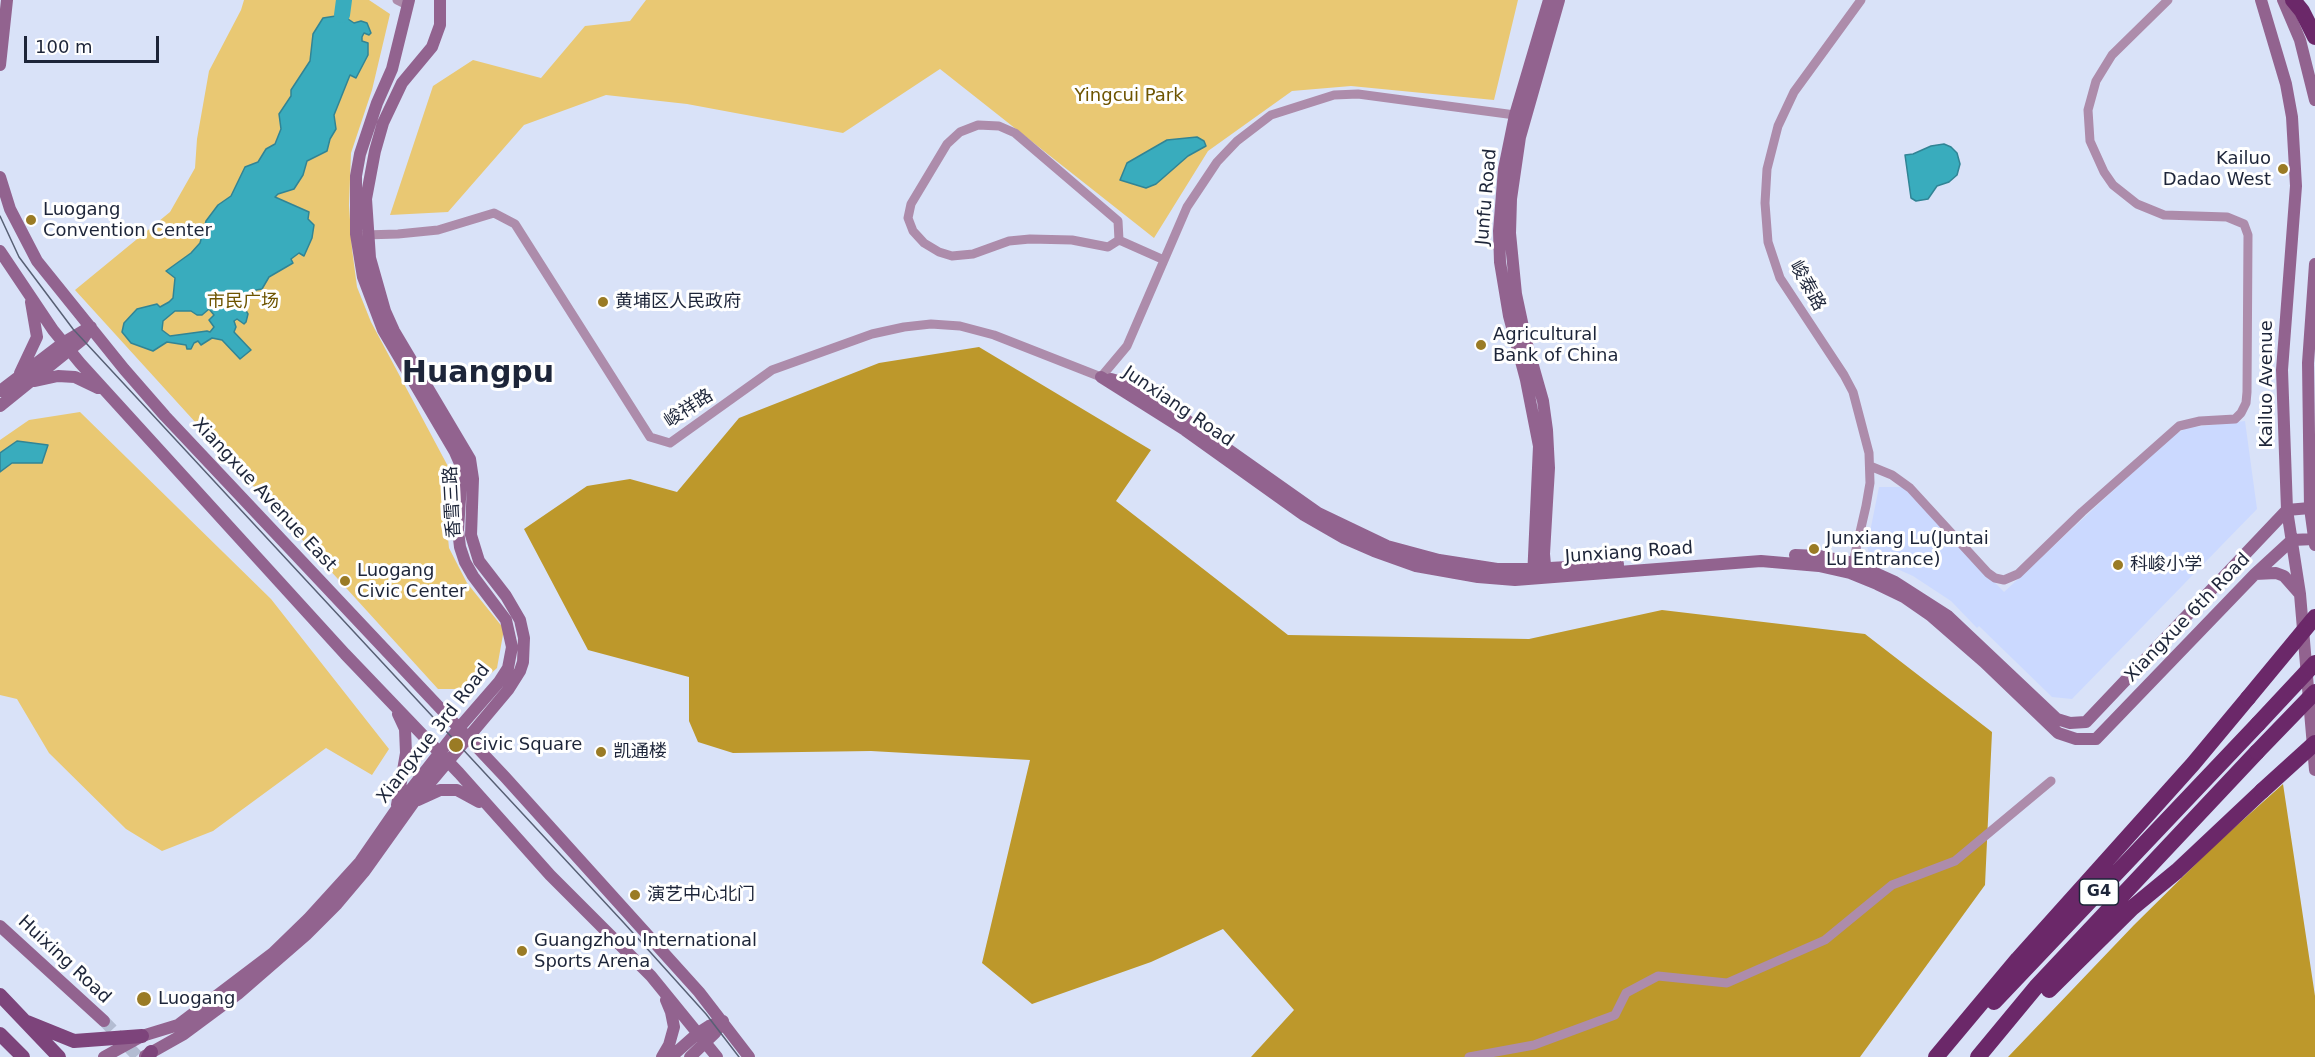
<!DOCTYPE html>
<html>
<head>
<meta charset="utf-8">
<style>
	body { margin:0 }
	#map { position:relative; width:2315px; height:1057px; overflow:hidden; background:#d9e2f8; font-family:"DejaVu Sans",sans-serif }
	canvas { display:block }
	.scale { position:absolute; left:24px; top:36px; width:135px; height:27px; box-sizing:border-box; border:3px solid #1d2539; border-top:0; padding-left:8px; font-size:18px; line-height:21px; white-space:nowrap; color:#1d2539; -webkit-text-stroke:4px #fff; paint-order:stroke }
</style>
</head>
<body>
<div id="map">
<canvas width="2315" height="1057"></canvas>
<div class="scale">100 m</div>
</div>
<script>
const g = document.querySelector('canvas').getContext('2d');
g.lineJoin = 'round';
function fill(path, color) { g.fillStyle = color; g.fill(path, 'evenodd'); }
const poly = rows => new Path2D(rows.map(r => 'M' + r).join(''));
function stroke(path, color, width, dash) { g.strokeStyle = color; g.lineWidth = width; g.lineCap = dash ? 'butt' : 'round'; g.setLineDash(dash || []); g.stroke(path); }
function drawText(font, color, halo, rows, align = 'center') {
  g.font = font + ' "DejaVu Sans","Noto Sans SC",sans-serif'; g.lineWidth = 6; g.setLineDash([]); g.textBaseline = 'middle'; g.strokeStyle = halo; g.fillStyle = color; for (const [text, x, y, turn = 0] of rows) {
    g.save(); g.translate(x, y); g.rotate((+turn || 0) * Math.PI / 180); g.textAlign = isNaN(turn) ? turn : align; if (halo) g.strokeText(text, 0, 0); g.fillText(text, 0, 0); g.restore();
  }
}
fill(poly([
	[2245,421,2257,509,2072,699,2052,697,1979,626,1977,628,1951,601,1913,576,1877,560,1870,555,1867,547,1879,487,1903,487,2004,592,2172,436,2187,428]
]), '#cbd9ff');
fill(poly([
	[244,0,369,0,390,14,372,90,351,153,349,205,352,249,357,287,371,322,451,472,445,508,449,548,467,583,504,629,497,668,474,689,438,689,75,290,170,212,195,168,197,139,209,71,241,10],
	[646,0,1518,0,1494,100,1351,86,1292,91,1208,151,1154,238,940,69,843,133,687,104,606,95,524,125,448,212,390,215,433,86,473,60,541,78,585,26,630,21],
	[80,412,271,599,389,749,372,775,326,748,213,831,162,851,126,829,49,753,17,699,0,695,0,440,29,420]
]), '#e9c873');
fill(poly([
	[979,347,1151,450,1116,501,1288,635,1529,639,1662,610,1865,634,1992,732,1985,885,1860,1057,1251,1057,1294,1010,1223,929,1151,962,1032,1004,982,963,1030,760,871,751,733,753,698,742,689,721,689,677,588,650,524,529,587,486,630,479,677,492,739,418,879,363],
	[2283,784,2315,996,2315,1057,2008,1057,2134,925,2215,845]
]), '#bd982b');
const water = poly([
	[342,15,354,23,361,21,367,23,371,33,369,35,364,33,362,37,362,41,368,43,368,55,356,78,350,75,334,115,336,129,330,139,327,151,307,161,303,175,294,189,278,194,275,197,309,212,308,219,314,225,312,238,304,256,299,253,291,259,293,263,269,277,262,289,256,290,248,301,245,309,248,314,246,322,244,324,237,319,234,321,236,327,234,332,251,350,240,359,222,340,212,338,201,345,198,341,194,343,191,349,187,349,186,345,167,342,153,351,131,343,122,332,124,323,137,309,157,304,160,307,169,302,173,298,175,278,166,271,191,253,200,243,206,221,218,205,231,196,245,167,258,162,266,149,275,144,281,129,279,114,291,96,291,90,310,61,313,34,323,18,342,15],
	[209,309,214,315,209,320,214,327,210,332,207,331,170,336,162,330,163,321,175,311,191,311,197,315,202,315,209,309],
	[1197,137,1204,141,1206,146,1188,156,1156,184,1146,188,1120,180,1127,163,1167,140,1197,137],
	[1944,144,1951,147,1957,153,1960,164,1957,175,1949,182,1937,186,1928,199,1916,201,1911,198,1905,155,1913,154,1931,146,1944,144],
	[17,441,48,445,42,463,12,463,0,472,0,453,17,441]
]);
fill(water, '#39acbd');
stroke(water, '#318495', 1.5);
stroke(poly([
	[342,15,344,0]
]), '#39acbd', 16);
stroke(poly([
	[104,1021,138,1057]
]), '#b3bcd2', 12, [12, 6]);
stroke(poly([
	[397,0,407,5],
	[978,125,999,126,1015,133,1118,221,1119,240,1108,247,1072,240,1030,239,1009,241,973,254,952,256,939,252,924,243,913,231,908,218,911,204,947,144,960,132,978,125],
	[364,235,398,234,438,230,494,213,515,224,650,437,670,443,772,370,872,334,904,327,931,324,960,326,994,335,1101,377,1127,346,1187,207,1217,162,1237,141,1271,115,1334,95,1358,94,1515,115],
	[1119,240,1164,260],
	[1870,466,1892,475,1910,488,1988,573,1995,578,2004,580,2018,574,2082,512,2179,426,2200,421,2235,419,2241,413,2246,403,2247,392,2248,235,2244,224,2227,217,2164,215,2137,204,2113,185,2104,172,2090,141,2088,110,2096,81,2112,55,2168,0],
	[1852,567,1866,506,1870,483,1869,453,1853,392,1844,375,1780,278,1768,242,1765,203,1767,169,1778,126,1794,92,1861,0],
	[1469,1057,1534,1045,1615,1015,1626,993,1658,976,1727,983,1825,940,1892,885,1955,861,2051,781]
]), '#ad8cab', 9);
stroke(poly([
	[2261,0,2286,84,2292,117,2296,186,2282,370,2287,510,2300,594,2315,770],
	[2283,0,2300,40,2315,100],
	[0,65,7,0],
	[0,177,10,209,37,261,124,369,165,416,505,777,699,992,749,1057],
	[0,251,53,330,80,363,345,654,459,773,550,875,651,976,717,1057],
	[20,373,37,337,31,302],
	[1101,377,1185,430,1304,515,1344,538,1374,551,1416,566,1478,577,1515,580,1761,561,1819,566,1850,573,1877,584,1904,597,1930,615,1984,662,2058,733,2076,739,2096,739,2255,574,2292,540,2314,539],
	[1111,379,1129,384,1165,405,1318,513,1387,546,1439,560,1497,569,1533,569,1618,564],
	[35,381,58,376,75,377,98,388],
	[0,391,63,343,90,327],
	[0,406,83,339,91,327],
	[2315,545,2310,508,2308,363,2315,264],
	[1795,555,1819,556,1853,563,1895,582,1948,616,2057,719,2070,723,2086,722,2287,510,2310,508],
	[2255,574,2276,573,2284,576,2299,593],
	[1546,576,1544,554,1549,468,1547,430,1543,401,1526,341,1516,294,1510,233,1511,199,1520,137,1559,0],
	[1533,578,1539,446,1526,380,1509,316,1500,262,1499,231,1504,169,1515,115,1549,0],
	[418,800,440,790,457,790,479,802],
	[397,805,406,753,405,729,398,714],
	[0,926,104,1021],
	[145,1056,184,1034,238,994,306,935,337,904,364,872,414,802,508,690,520,671,523,662,524,638,520,620,506,596,479,561,471,535,473,479,470,459,394,331,385,311,370,258,366,199,375,151,383,123,402,83,432,47,440,25,440,0],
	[104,1057,142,1036,178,1025,273,953,309,918,360,862,405,797,459,728,499,682,508,668,512,647,506,620,473,576,465,562,460,547,458,530,462,468,455,452,383,330,363,277,356,234,356,176,360,154,377,103,392,69,409,0],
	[662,1057,669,1045,674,1027,671,1012,666,1000],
	[671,1057,698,1033,709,1026,723,1021],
	[690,1057,715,1033,723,1021]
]), '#92638f', 12);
stroke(poly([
	[0,995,59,1057],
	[27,1022,74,1041,142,1036],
	[0,1034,23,1057],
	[148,1057,151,1052]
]), '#7d447b', 14);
stroke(poly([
	[2293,0,2302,11,2315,37],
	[2049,990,2132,908,2177,871,2262,791],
	[1994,1002,2258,724],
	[1936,1057,2018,959,2193,764,2248,698],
	[1978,1057,2036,987,2257,752]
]), '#6b2869', 16);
stroke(poly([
	[0,216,19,257,73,329,624,923,706,1014,739,1057]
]), '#586075', 1.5);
stroke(poly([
	[2248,698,2315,617],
	[2258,724,2315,663],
	[2257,752,2315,692],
	[2262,791,2315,743]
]), '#6b2869', 16);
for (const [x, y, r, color] of [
	[2283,169,6,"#9a7b25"],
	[31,220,6,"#9a7b25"],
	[603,302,6,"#9a7b25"],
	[1481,345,6,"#9a7b25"],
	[1814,549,6,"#9a7b25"],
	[2118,565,6,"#9a7b25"],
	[345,581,6,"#9a7b25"],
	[456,745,8,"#9a7b25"],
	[601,752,6,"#9a7b25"],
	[635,895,6,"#9a7b25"],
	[522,951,6,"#9a7b25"],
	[144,999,8,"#9a7b25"]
]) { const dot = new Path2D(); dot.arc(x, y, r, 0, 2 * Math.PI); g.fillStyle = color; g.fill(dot); stroke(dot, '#fff', 2); }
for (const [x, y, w] of [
	[2099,892,39]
]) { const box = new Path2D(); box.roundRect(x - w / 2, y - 13, w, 26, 4.5); g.fillStyle = '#fff'; g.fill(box); stroke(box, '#1d2539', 1.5); }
drawText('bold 16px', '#1d2539', null, [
	["G4",2099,892]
]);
drawText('18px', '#6e5400', '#fff', [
	["Yingcui Park",1129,96],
	["市民广场",243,302]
]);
drawText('18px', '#1d2539', '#fff', [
	["Kailuo",2271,159,"right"],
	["Dadao West",2271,180,"right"],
	["Luogang",43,210],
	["Convention Center",43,231],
	["黄埔区人民政府",615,302],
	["Agricultural",1493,335],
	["Bank of China",1493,356],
	["Junxiang Lu(Juntai",1826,539],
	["Lu Entrance)",1826,560],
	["科峻小学",2130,565],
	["Luogang",357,571],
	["Civic Center",357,592],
	["Civic Square",470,745],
	["凯通楼",613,752],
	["演艺中心北门",647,895],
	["Guangzhou International",534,941],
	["Sports Arena",534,962],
	["Luogang",158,999]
], 'left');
drawText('18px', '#1d2539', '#fff', [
	["Junfu Road",1487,197,-85],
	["峻泰路",1807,286,61],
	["Kailuo Avenue",2267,384,-90],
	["Junxiang Road",1178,407,34],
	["峻祥路",689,409,-33],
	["Xiangxue Avenue East",264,495,47],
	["香雪三路",453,502,-93],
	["Junxiang Road",1629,553,-4],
	["Xiangxue 6th Road",2188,618,-46],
	["Xiangxue 3rd Road",434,734,-52],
	["Huixing Road",64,960,43]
]);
drawText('bold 30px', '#1d2539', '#fff', [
	["Huangpu",478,374]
]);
</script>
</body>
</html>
